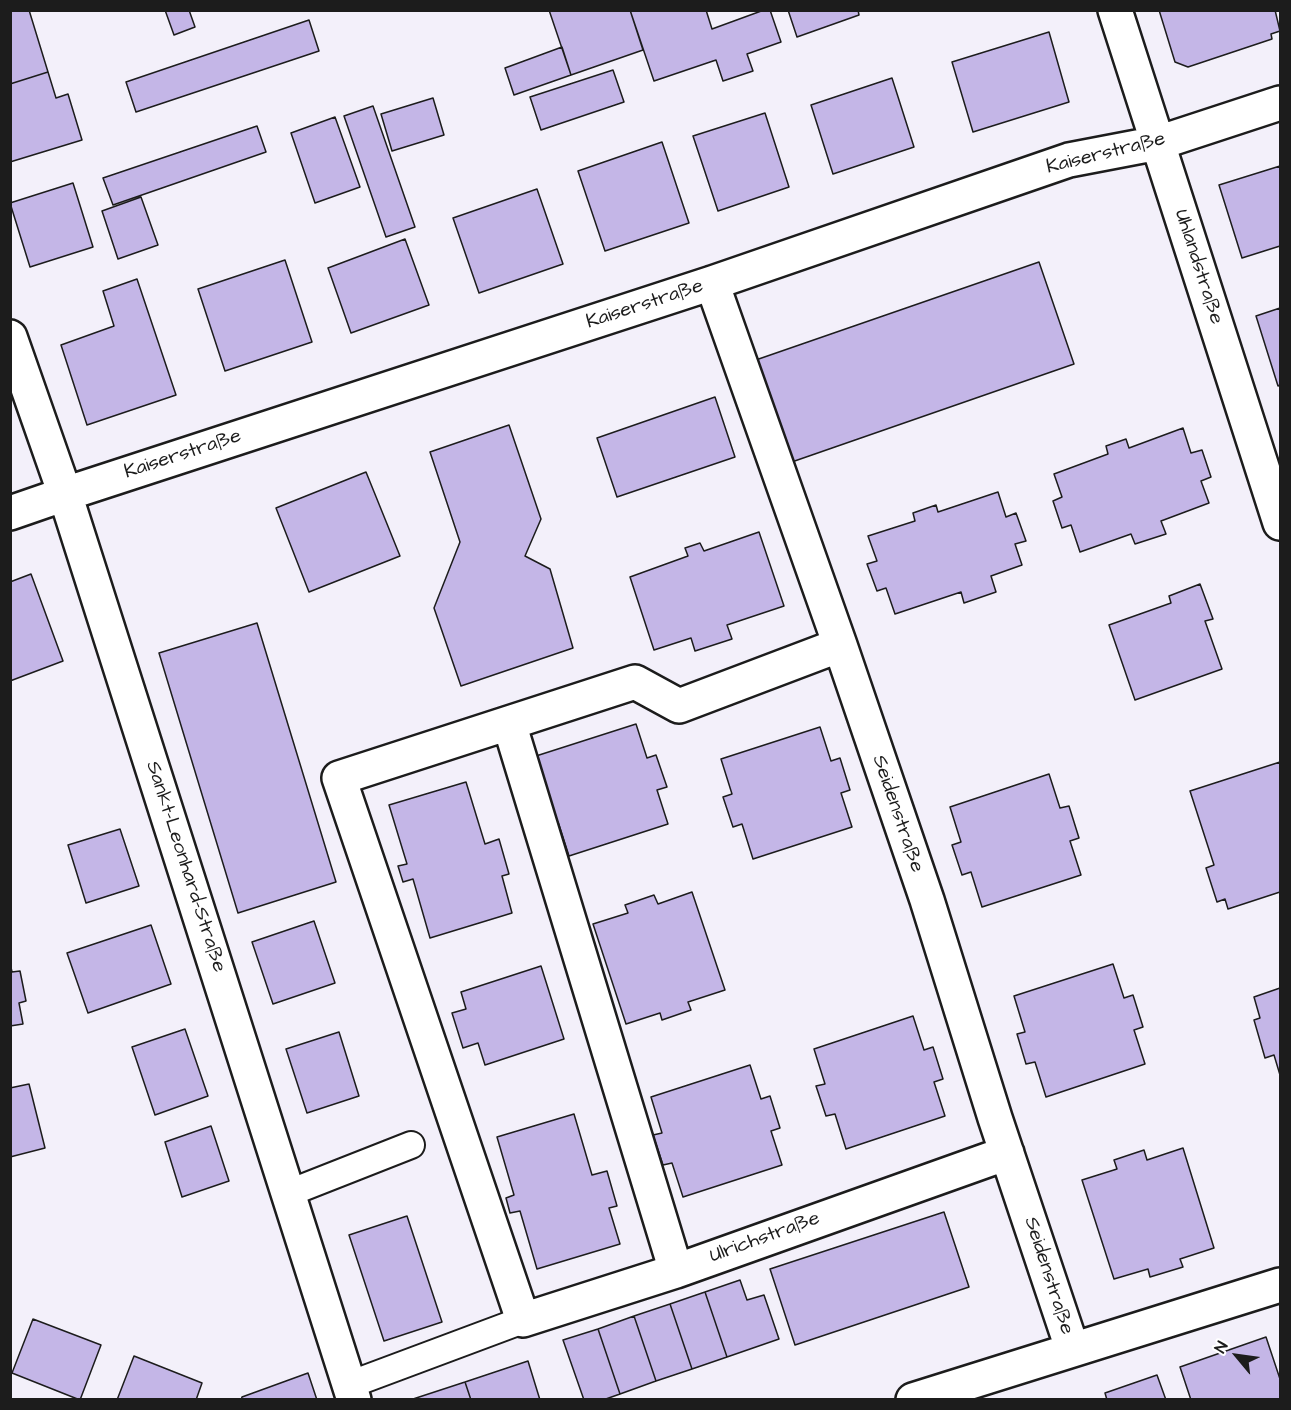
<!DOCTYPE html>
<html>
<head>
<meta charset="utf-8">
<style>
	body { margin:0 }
	#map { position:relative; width:1291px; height:1410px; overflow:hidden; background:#f3f0fa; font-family:"Architects Daughter",sans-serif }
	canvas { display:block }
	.frame { position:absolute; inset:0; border:12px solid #1c1c1c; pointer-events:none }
	.north { position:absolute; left:1207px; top:1326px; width:60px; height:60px; -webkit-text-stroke:4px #fff; paint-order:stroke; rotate:299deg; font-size:16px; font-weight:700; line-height:24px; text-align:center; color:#1c1c1c }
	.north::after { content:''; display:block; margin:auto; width:21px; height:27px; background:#1c1c1c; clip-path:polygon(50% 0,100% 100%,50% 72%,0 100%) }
</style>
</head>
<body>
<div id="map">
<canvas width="1291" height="1410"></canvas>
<div class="frame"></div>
<div class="north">N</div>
</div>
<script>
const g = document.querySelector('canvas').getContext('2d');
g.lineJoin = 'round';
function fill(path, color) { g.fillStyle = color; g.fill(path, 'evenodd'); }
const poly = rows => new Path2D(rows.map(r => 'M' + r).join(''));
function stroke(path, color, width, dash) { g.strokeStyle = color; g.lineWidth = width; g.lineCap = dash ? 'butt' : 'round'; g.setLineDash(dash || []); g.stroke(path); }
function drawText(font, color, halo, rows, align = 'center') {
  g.font = font + ' "Architects Daughter",sans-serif'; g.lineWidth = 5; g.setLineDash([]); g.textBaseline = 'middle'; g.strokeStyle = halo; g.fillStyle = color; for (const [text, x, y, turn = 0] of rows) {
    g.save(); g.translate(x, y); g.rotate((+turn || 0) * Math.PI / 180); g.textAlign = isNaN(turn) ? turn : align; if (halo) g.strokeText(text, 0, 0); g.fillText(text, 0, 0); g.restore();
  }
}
const building = poly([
	[10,10,29,10,48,72,10,84,10,10],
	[165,10,189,10,195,27,174,35,165,10],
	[549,10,630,10,643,50,571,75,549,10],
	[630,10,706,10,712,29,764,10,770,10,781,42,747,54,753,71,723,81,716,60,654,81,630,10],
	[788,10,858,10,859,15,797,37,788,10],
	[1159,10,1275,10,1280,31,1271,34,1272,39,1188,67,1175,62,1159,10],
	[309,20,319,51,136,112,126,82,309,20],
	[1049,32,1069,102,973,132,952,62,1049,32],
	[562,47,571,75,514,95,505,68,562,47],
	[613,70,624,102,541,130,530,97,613,70],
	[48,72,56,98,68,94,82,140,10,162,10,84,48,72],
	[892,78,914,147,833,174,811,105,892,78],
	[433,98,444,135,392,151,381,114,433,98],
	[373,106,415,227,386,237,344,116,373,106],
	[765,113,789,187,718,211,693,136,765,113],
	[335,117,360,187,315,203,291,133,335,117],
	[257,126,266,152,113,205,103,178,257,126],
	[662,142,689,223,605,251,578,171,662,142],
	[1280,166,1280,246,1242,258,1219,185,1280,166],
	[73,183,93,247,30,267,10,203,73,183],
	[537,189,563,264,479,293,453,218,537,189],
	[141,197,158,245,118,259,102,211,141,197],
	[405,239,429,305,351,333,328,268,405,239],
	[285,260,312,342,225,371,198,289,285,260],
	[1039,262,1074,364,786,464,750,362,1039,262],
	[137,279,176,395,87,425,61,345,114,326,103,291,137,279],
	[1280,308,1280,385,1278,386,1256,316,1280,308],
	[715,397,735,457,617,497,597,438,715,397],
	[509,425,541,519,525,556,550,569,573,648,461,686,434,608,460,542,430,452,509,425],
	[1183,428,1191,453,1202,450,1211,477,1201,481,1209,503,1161,521,1166,534,1135,544,1131,534,1080,552,1071,525,1062,528,1053,501,1062,497,1054,474,1108,454,1106,446,1126,439,1129,448,1183,428],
	[366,472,400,556,309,592,276,508,366,472],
	[998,492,1006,517,1016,513,1026,541,1015,544,1022,565,991,576,996,592,964,603,961,592,895,614,886,588,877,591,867,564,877,561,868,536,915,521,913,513,936,505,938,512,998,492],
	[759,532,784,606,727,625,732,639,695,651,691,638,654,650,630,577,688,556,685,548,700,543,704,551,759,532],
	[31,574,63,661,10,681,10,582,31,574],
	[1200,584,1213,619,1205,621,1222,669,1135,700,1109,625,1171,603,1169,596,1200,584],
	[257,623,336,882,238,913,159,653,257,623],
	[636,724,647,758,656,755,667,787,657,790,668,824,569,856,558,822,549,824,540,794,548,791,536,756,636,724],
	[820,727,831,761,840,758,850,790,841,793,852,827,753,859,742,824,733,827,723,797,732,794,721,759,820,727],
	[1280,762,1280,892,1228,909,1225,899,1217,902,1206,868,1214,865,1190,791,1280,762],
	[1049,774,1060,808,1069,806,1079,838,1070,841,1081,875,982,907,971,872,962,875,952,845,961,842,950,807,1049,774],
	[466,782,485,844,499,839,509,874,502,876,512,913,430,938,413,879,403,882,398,866,407,864,389,805,466,782],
	[120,829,139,886,86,903,68,845,120,829],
	[692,892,725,990,688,1002,691,1010,662,1020,660,1013,626,1024,593,924,628,913,625,905,654,895,658,904,692,892],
	[314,921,335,983,273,1004,252,942,314,921],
	[151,925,171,984,88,1013,67,953,151,925],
	[10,963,12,972,20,971,26,1001,19,1003,23,1024,10,1026,10,963],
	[1113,964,1124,998,1133,995,1143,1027,1134,1030,1145,1064,1046,1097,1035,1062,1026,1064,1017,1034,1025,1032,1014,996,1113,964],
	[541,966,564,1039,485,1065,478,1043,463,1048,452,1013,466,1009,461,992,541,966],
	[1280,988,1280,1075,1274,1055,1265,1058,1254,1020,1260,1018,1254,997,1280,988],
	[913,1016,924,1050,933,1047,943,1079,934,1082,945,1116,846,1149,835,1114,826,1116,816,1086,825,1084,814,1049,913,1016],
	[185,1029,208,1096,155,1115,132,1047,185,1029],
	[339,1032,359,1096,307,1113,286,1049,339,1032],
	[750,1065,761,1099,770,1096,780,1128,771,1131,782,1165,683,1197,672,1163,663,1165,653,1135,662,1133,651,1097,750,1065],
	[29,1084,45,1148,10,1157,10,1088,29,1084],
	[574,1114,592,1175,607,1171,617,1206,609,1208,620,1244,537,1269,520,1211,510,1213,506,1198,514,1195,497,1137,574,1114],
	[211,1126,229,1181,182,1197,165,1142,211,1126],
	[1183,1148,1214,1248,1180,1259,1183,1267,1150,1277,1148,1269,1114,1279,1082,1180,1117,1169,1114,1160,1144,1150,1147,1160,1183,1148],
	[944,1212,969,1287,795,1345,770,1269,944,1212],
	[407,1216,442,1322,384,1341,349,1235,407,1216],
	[740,1280,747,1300,764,1295,779,1339,727,1357,705,1292,740,1280],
	[705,1292,727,1357,692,1369,670,1304,705,1292],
	[670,1304,692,1369,656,1381,634,1316,670,1304],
	[634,1316,656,1381,620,1394,598,1329,634,1316],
	[33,1319,101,1345,80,1400,12,1373,33,1319],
	[598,1329,620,1394,603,1400,584,1400,563,1340,598,1329],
	[1266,1337,1280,1379,1280,1400,1191,1400,1180,1367,1266,1337],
	[134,1356,202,1383,196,1400,117,1400,134,1356],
	[528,1361,540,1400,471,1400,465,1382,528,1361],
	[308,1373,317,1400,241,1400,242,1397,308,1373],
	[1157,1375,1166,1400,1107,1400,1105,1393,1157,1375],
	[465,1382,471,1400,410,1400,465,1382]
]);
fill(building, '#c4b6e7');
stroke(building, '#1c1c1c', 1.5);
const lane = poly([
	[289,1193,411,1145],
	[349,1385,523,1320]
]);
const street = poly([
	[1115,10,1280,523],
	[712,283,840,645,927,900,995,1118,1072,1348],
	[10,337,65,494,354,1400],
	[10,513,65,494,712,283,1069,160,1158,143,1280,103],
	[840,645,679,706,635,682,339,778,523,1320,676,1271,1007,1153],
	[509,723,676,1271],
	[913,1400,1280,1285]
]);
stroke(lane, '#1c1c1c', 30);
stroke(street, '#1c1c1c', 38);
stroke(lane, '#fff', 26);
stroke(street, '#fff', 33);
drawText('20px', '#1c1c1c', '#fff', [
	["Kaiserstraße",1106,154,-14],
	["Uhlandstraße",1198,267,72],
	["Kaiserstraße",645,305,-18],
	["Kaiserstraße",183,455,-18],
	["Seidenstraße",897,814,71],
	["Sankt-Leonhard-Straße",185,867,72],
	["Ulrichstraße",765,1238,-20],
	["Seidenstraße",1048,1276,72]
]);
</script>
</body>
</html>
